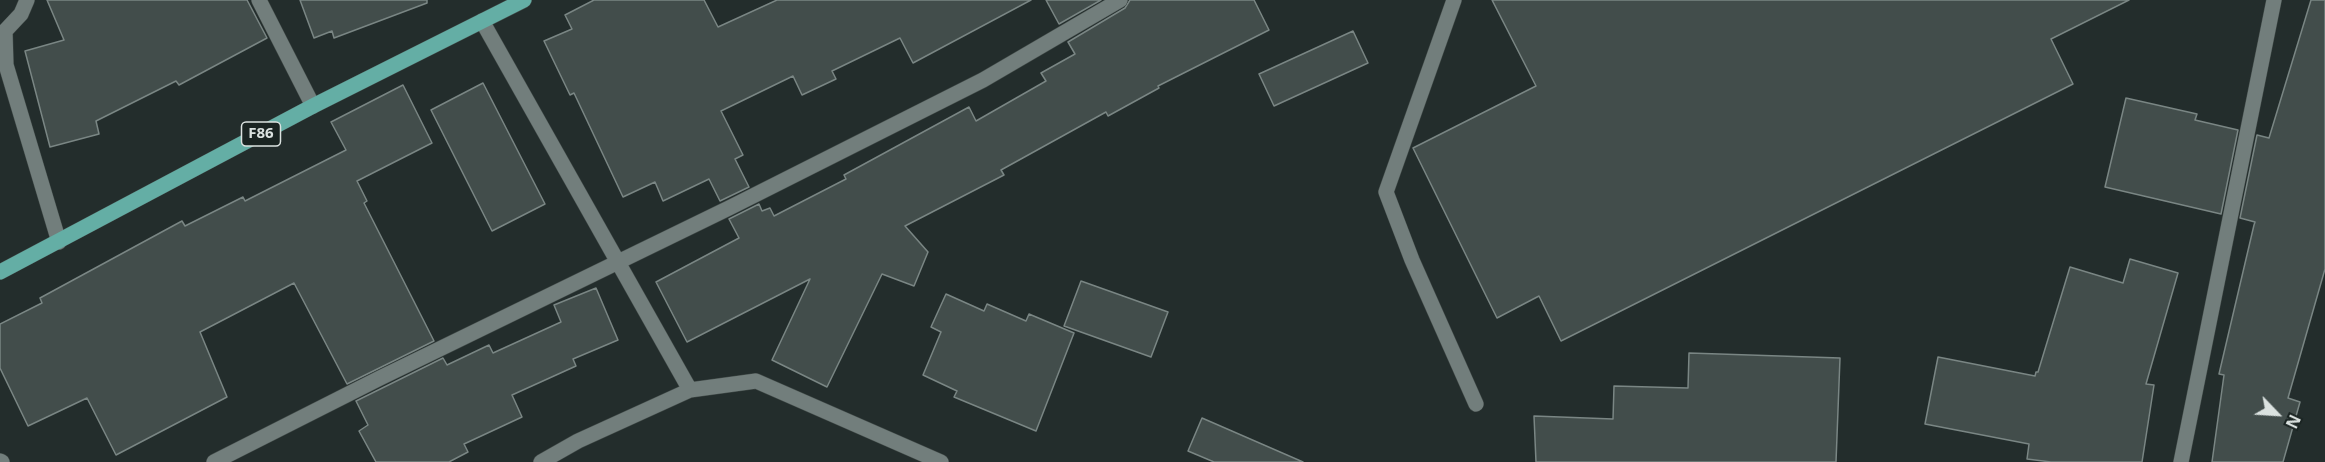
<!DOCTYPE html>
<html>
<head>
<meta charset="utf-8">
<style>
	body { margin:0 }
	#map { position:relative; width:2325px; height:462px; overflow:hidden; background:#232d2c; font-family:"Open Sans",sans-serif }
	canvas { display:block }
	.north { position:absolute; left:2247px; top:384px; width:60px; height:60px; -webkit-text-stroke:4px #1a2422; paint-order:stroke; rotate:115deg; font-size:16px; font-weight:700; line-height:24px; text-align:center; color:#dbe2e0 }
	.north::after { content:''; display:block; margin:auto; width:21px; height:27px; background:#dbe2e0; clip-path:polygon(50% 0,100% 100%,50% 72%,0 100%) }
</style>
</head>
<body>
<div id="map">
<canvas width="2325" height="462"></canvas>
<div class="north">N</div>
</div>
<script>
const g = document.querySelector('canvas').getContext('2d');
g.lineJoin = 'round';
function fill(path, color) { g.fillStyle = color; g.fill(path, 'evenodd'); }
const poly = rows => new Path2D(rows.map(r => 'M' + r).join(''));
function stroke(path, color, width, dash) { g.strokeStyle = color; g.lineWidth = width; g.lineCap = dash ? 'butt' : 'round'; g.setLineDash(dash || []); g.stroke(path); }
function drawText(font, color, halo, rows, align = 'center') {
  g.font = font + ' "Open Sans",sans-serif'; g.lineWidth = 4.5; g.setLineDash([]); g.textBaseline = 'middle'; g.strokeStyle = halo; g.fillStyle = color; for (const [text, x, y, turn = 0] of rows) {
    g.save(); g.translate(x, y); g.rotate((+turn || 0) * Math.PI / 180); g.textAlign = isNaN(turn) ? turn : align; if (halo) g.strokeText(text, 0, 0); g.fillText(text, 0, 0); g.restore();
  }
}
const building = poly([
	[47,0,247,0,267,38,179,85,176,81,96,121,99,134,50,147,25,51,64,40,47,0],
	[300,0,427,0,427,3,334,38,332,31,314,38,300,0],
	[594,0,704,0,718,27,777,0,1031,0,913,63,900,38,832,71,836,79,802,95,793,76,721,111,743,155,735,159,749,187,720,201,709,179,663,201,655,182,623,197,574,93,570,95,544,41,572,29,565,15,594,0],
	[1046,0,1101,0,1059,24,1046,0],
	[1130,0,1254,0,1269,30,1158,86,1159,88,1108,116,1106,112,1001,170,1004,175,905,226,928,252,914,286,882,274,827,387,772,360,810,279,687,342,656,282,739,238,729,219,759,204,762,211,770,208,774,216,846,179,844,175,969,107,976,121,1046,81,1041,73,1075,54,1068,42,1125,8,1130,0],
	[1492,0,2129,0,2051,39,2073,84,1561,341,1539,296,1497,318,1413,148,1536,86,1492,0],
	[2311,0,2325,0,2325,269,2288,398,2300,402,2283,462,2212,462,2224,375,2219,374,2254,225,2255,222,2240,218,2257,135,2269,138,2311,0],
	[1353,31,1368,63,1274,106,1259,74,1353,31],
	[483,83,545,204,492,231,431,110,483,83],
	[403,85,432,143,357,181,367,201,364,203,434,341,347,384,294,283,200,332,227,397,116,455,87,398,28,426,0,368,0,324,42,303,40,298,182,221,185,226,243,197,245,201,346,150,331,122,403,85],
	[2126,98,2197,114,2195,120,2238,130,2221,214,2105,187,2126,98],
	[2130,259,2178,273,2146,384,2154,385,2142,462,2051,462,2027,459,2029,444,1925,424,1938,357,2035,376,2036,372,2038,372,2070,267,2123,283,2130,259],
	[1081,281,1168,312,1151,357,1064,326,1081,281],
	[596,288,618,340,573,359,576,366,512,395,522,417,464,444,468,452,449,462,376,462,359,431,368,425,356,401,443,358,447,365,489,345,493,353,561,322,554,305,596,288],
	[946,294,984,311,987,304,1026,321,1029,314,1074,333,1036,431,954,397,957,391,923,375,941,332,931,327,946,294],
	[1689,353,1840,358,1836,462,1536,462,1534,416,1613,419,1614,386,1688,388,1689,353],
	[1202,418,1303,462,1214,462,1188,451,1202,418]
]);
fill(building, '#424d4b');
stroke(building, '#7a8684', 1.5);
const service = poly([
	[1454,0,1386,192,1412,260,1476,404]
]);
const minor = poly([
	[27,0,21,14,5,31,6,65,59,242],
	[259,0,313,106],
	[482,21,690,390,756,381,941,462],
	[214,462,380,378,729,208,983,80,1120,0],
	[541,462,578,441,690,390]
]);
const tertiary = poly([
	[0,461,2,462]
]);
const secondary = poly([
	[2181,462,2274,0]
]);
const primary = poly([
	[0,272,313,106,524,0]
]);
stroke(service, '#424b49', 16);
stroke(minor, '#424b49', 16);
stroke(tertiary, '#424b49', 16);
stroke(secondary, '#424b49', 16);
stroke(primary, '#424b49', 16);
stroke(service, '#727e7c', 15);
stroke(minor, '#727e7c', 15);
stroke(tertiary, '#727e7c', 15);
stroke(secondary, '#727e7c', 15);
stroke(primary, '#64aea5', 15);
for (const [x, y, w] of [
	[261,134,39]
]) { const box = new Path2D(); box.roundRect(x - w / 2, y - 12, w, 24, 4.5); g.fillStyle = '#1a2422'; g.fill(box); stroke(box, '#dbe2e0', 1.5); }
drawText('bold 15px', '#dbe2e0', null, [
	["F86",261,134]
]);
</script>
</body>
</html>
